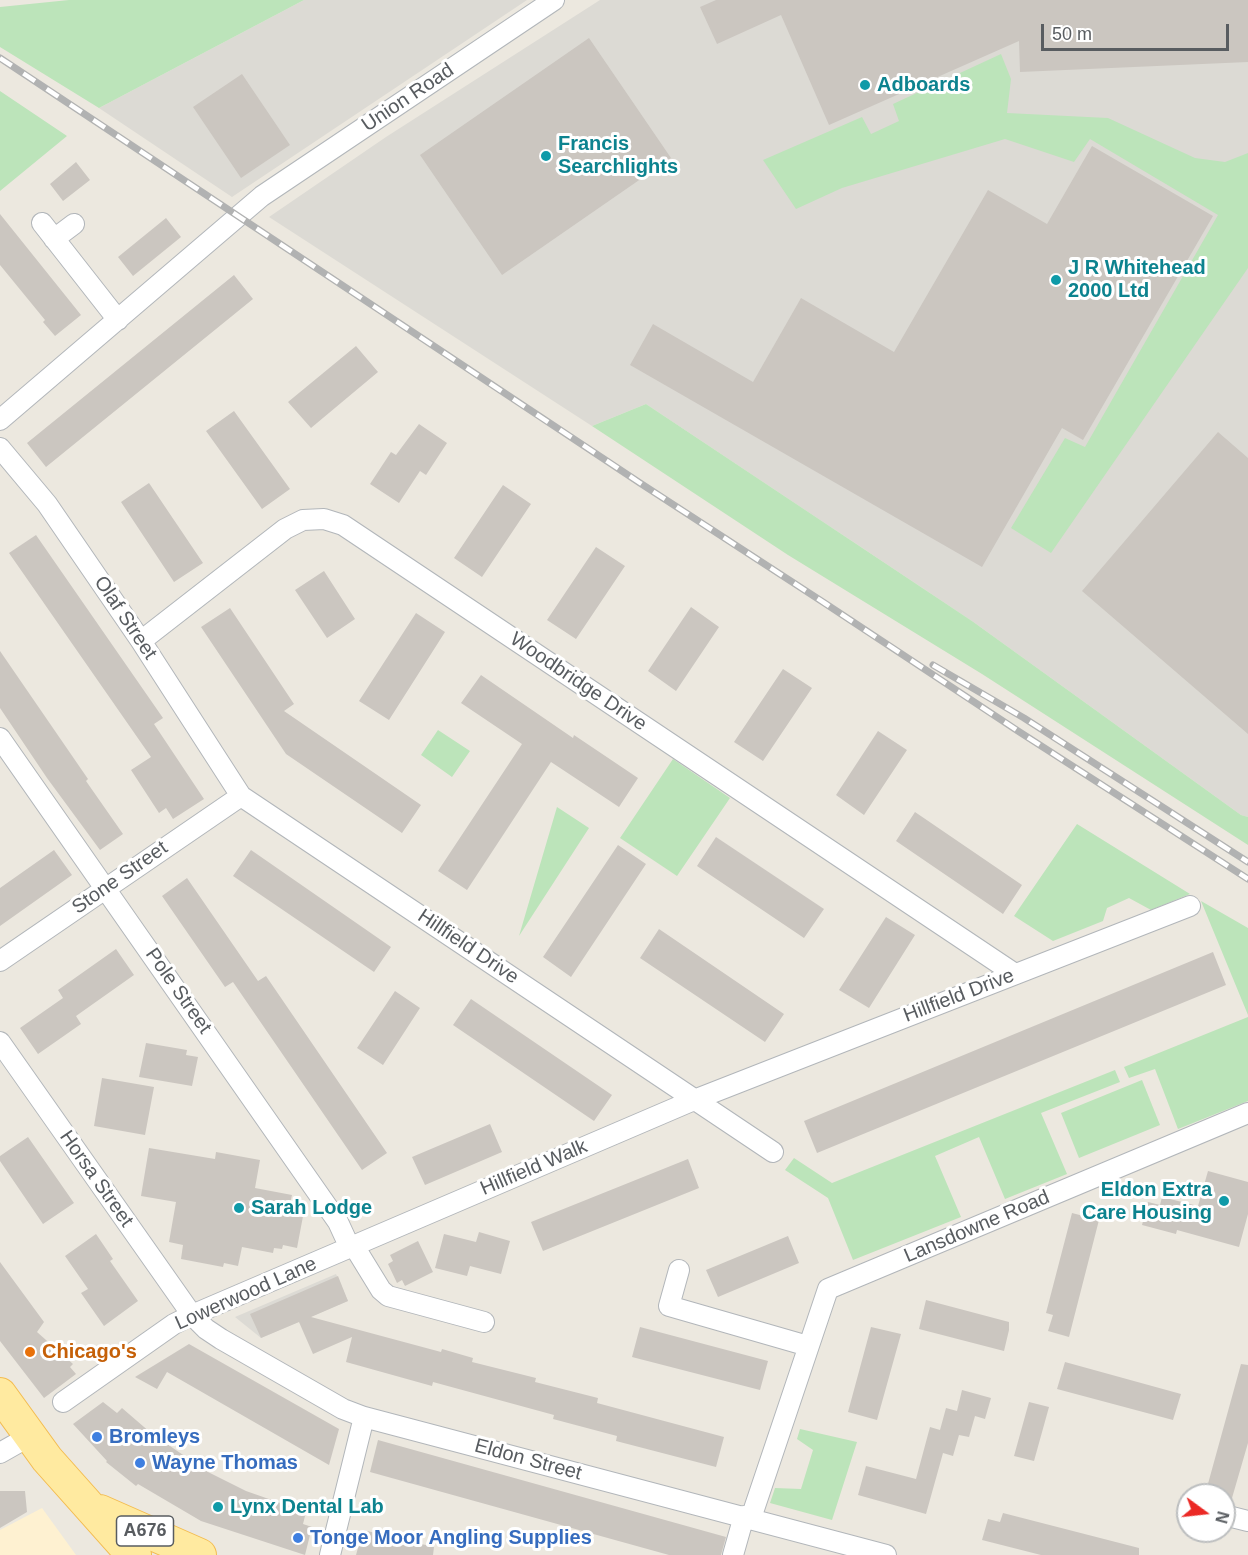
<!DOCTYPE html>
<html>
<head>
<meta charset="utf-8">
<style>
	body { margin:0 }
	#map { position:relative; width:1248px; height:1555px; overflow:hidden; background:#ece8df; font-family:Arial,sans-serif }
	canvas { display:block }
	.north { position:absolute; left:1176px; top:1483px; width:60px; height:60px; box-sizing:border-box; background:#fff; border:2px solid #bcbebf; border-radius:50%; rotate:105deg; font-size:16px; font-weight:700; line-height:24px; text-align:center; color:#585c60 }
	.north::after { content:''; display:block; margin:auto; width:21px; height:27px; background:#eb2925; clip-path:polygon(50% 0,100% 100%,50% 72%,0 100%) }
	.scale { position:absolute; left:1041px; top:24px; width:188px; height:27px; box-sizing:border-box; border:3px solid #585c60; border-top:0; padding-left:8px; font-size:18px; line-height:21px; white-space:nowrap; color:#585c60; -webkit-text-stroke:4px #fff; paint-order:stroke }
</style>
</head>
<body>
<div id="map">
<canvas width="1248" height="1555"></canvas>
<div class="north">N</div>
<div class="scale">50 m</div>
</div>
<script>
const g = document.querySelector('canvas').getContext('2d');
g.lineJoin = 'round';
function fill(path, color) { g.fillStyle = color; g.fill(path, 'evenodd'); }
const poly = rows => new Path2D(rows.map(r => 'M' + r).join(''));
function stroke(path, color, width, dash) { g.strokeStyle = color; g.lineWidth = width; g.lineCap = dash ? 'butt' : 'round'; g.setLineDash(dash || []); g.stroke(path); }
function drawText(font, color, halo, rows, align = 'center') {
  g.font = font + ' Arial,sans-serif'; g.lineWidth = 6; g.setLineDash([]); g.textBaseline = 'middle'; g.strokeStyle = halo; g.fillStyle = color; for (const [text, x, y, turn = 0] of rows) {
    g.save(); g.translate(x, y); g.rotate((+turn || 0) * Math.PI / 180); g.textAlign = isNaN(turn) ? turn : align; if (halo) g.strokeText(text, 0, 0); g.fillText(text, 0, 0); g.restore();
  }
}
fill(poly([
	[42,1508,76,1555,0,1555,0,1530]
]), '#fef1d1');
fill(poly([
	[304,0,527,0,232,197,99,108],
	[600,0,1248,0,1248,817,1241,815,972,621,646,404,592,426,269,217,386,137],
	[336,1274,348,1301,261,1338,235,1317]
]), '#dcdad4');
fill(poly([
	[69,0,304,0,99,108,0,47,0,7],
	[1001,54,1011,79,1007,113,1108,118,1195,158,1225,162,1248,153,1248,268,1051,553,1011,528,1065,438,1085,447,1218,215,1090,139,1074,162,1005,139,842,188,796,209,763,160,862,117,871,134,899,121,893,104],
	[0,91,67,136,0,191],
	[646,404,972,621,1241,815,1248,817,1248,845,982,674,788,555,592,426],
	[438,730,470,751,452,777,421,755],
	[673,759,730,798,677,876,620,838],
	[557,807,589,828,519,936],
	[1077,824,1190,894,1151,910,1129,898,1107,908,1103,921,1053,941,1014,916],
	[1201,901,1248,928,1248,1015],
	[1248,1017,1248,1101,1178,1129,1155,1069,1129,1078,1124,1067],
	[1115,1070,1120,1082,1041,1113,1067,1174,1005,1199,979,1137,935,1156,961,1217,853,1260,828,1198,785,1170,794,1158,832,1183],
	[1142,1080,1160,1125,1079,1158,1061,1113],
	[800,1429,857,1442,832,1520,770,1503,775,1488,801,1489,813,1450,797,1439]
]), '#bce4ba');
fill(poly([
	[716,0,1248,0,1248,62,1020,72,1019,41,829,125,781,15,717,44,700,7],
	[589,38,671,158,502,275,420,155],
	[242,74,290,145,241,178,193,107],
	[1092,146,1213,216,1083,440,1062,428,982,567,630,365,653,324,753,382,801,298,894,352,988,190,1047,224],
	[76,162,90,180,63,201,50,184],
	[0,214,81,315,55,336,43,322,45,320,0,265],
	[166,218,181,237,133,276,118,257],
	[234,275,253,299,46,467,27,443],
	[356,346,378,372,311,428,288,402],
	[234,411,290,489,262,509,206,431],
	[419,424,447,443,426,475,420,471,399,503,370,484,391,452,396,455],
	[1218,432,1248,458,1248,734,1082,591],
	[149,483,203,563,174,582,121,502],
	[503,485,531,504,482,577,454,558],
	[36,535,163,718,154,724,204,799,173,819,166,808,159,813,131,770,151,757,9,553],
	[596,547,625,566,576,639,547,620],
	[324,571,355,619,327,638,295,590],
	[691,607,719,627,676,691,648,671],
	[230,608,294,704,284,711,421,805,402,833,286,754,201,627],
	[416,613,445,632,389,720,359,701],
	[0,651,88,779,86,781,123,834,100,850,47,778,0,708],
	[783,669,812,688,763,761,734,742],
	[481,675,573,738,574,735,638,778,619,807,551,762,467,890,438,871,522,744,461,703],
	[878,731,907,750,864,815,836,795],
	[915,812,1022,885,1003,914,896,841],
	[716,837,824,909,804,938,697,866],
	[618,845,646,864,571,977,543,957],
	[54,850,72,875,0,926,0,888],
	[251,850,391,947,374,972,233,876],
	[187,878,258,981,266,976,387,1153,362,1170,233,982,225,987,162,896],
	[886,917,915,935,869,1008,839,990],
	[659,929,784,1014,765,1042,640,958],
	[116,949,134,975,76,1016,81,1024,38,1054,20,1028,63,998,58,990],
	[1213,952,1226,985,817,1153,804,1121],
	[395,991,420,1008,383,1065,357,1048],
	[471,999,612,1095,594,1121,453,1025],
	[146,1043,187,1050,186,1055,198,1057,192,1086,139,1077],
	[102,1078,154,1087,145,1135,94,1126],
	[490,1124,502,1152,425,1185,412,1157],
	[28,1137,74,1203,43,1224,0,1161,0,1156],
	[149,1148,215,1159,216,1152,260,1160,255,1188,292,1195,289,1208,304,1211,297,1248,283,1245,282,1249,274,1248,273,1253,242,1247,238,1266,224,1263,223,1267,181,1259,183,1245,169,1242,176,1202,141,1196],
	[688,1159,699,1188,543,1251,531,1222],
	[1208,1171,1248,1182,1248,1214,1239,1247,1177,1230,1176,1234,1142,1225,1148,1202,1160,1205,1162,1197,1198,1206],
	[1072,1213,1099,1220,1069,1337,1048,1331,1053,1315,1046,1313],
	[479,1232,510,1241,501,1274,470,1266,467,1276,435,1268,444,1234,476,1242],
	[96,1234,113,1259,110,1261,138,1301,104,1326,81,1293,88,1289,65,1256],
	[788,1236,799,1263,718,1297,706,1270],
	[418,1241,433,1272,405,1286,402,1280,397,1283,388,1264,393,1261,390,1255],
	[0,1262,44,1322,37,1332,73,1364,70,1367,76,1374,44,1398,0,1341],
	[338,1276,348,1301,311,1317,441,1352,442,1349,473,1358,472,1362,536,1378,535,1382,598,1398,597,1403,724,1437,716,1467,616,1441,617,1436,553,1419,554,1415,433,1382,432,1386,346,1362,352,1337,313,1354,299,1322,261,1338,250,1314],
	[926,1300,1009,1322,1009,1330,1004,1351,919,1329],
	[640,1327,768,1361,760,1390,632,1357],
	[871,1327,901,1334,877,1420,848,1412],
	[189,1344,339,1429,329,1465,167,1372,157,1389,135,1377],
	[1065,1362,1181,1394,1173,1420,1057,1389],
	[1241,1364,1248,1365,1248,1443,1232,1498,1206,1491],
	[962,1390,991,1398,985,1419,975,1416,969,1437,959,1435,953,1456,943,1453,926,1514,858,1495,866,1466,916,1479,930,1427,940,1430,946,1408,957,1411],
	[103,1402,117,1413,122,1408,151,1433,208,1472,246,1491,306,1512,303,1524,312,1527,305,1555,201,1521,138,1484,136,1486,106,1462,107,1461,73,1424],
	[1029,1402,1049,1407,1034,1461,1014,1456],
	[378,1440,726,1537,721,1555,669,1555,370,1472],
	[0,1491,25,1491,27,1512,0,1528],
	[1003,1513,1139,1548,1139,1555,1041,1555,982,1540,988,1519,1000,1522],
	[363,1530,434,1547,433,1555,356,1555]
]), '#cbc6c0');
const street = poly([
	[42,223,118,320],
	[54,239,74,224],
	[0,420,262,196,554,0],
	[0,448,47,504,141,641,241,796,773,1152],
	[141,641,285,529,303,520,324,519,343,525,1015,974],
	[0,738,338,1222,350,1248],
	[0,961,241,796],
	[0,1042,192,1315,206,1329,221,1339,343,1409,364,1417,886,1555],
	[354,1246,381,1290,388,1296,484,1322],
	[679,1270,669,1306,808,1346],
	[63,1402,174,1324,192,1315,694,1100,1190,906],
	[0,1453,30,1436],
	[1224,1515,1248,1521],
	[751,1518,828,1289,1248,1113],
	[330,1555,364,1417],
	[733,1555,744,1516]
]);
const primary = poly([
	[0,1394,47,1459,128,1550,135,1555],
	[100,1511,200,1555]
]);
stroke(street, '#b2b6ba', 22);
stroke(primary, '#f3bc50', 34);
stroke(street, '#fff', 20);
stroke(primary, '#ffeaa0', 32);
const rail = poly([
	[0,58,640,483,826,604,1018,731,1248,879],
	[933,665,1024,718,1248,862]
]);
stroke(rail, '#b1b2b2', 7);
stroke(rail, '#fff', 4.5, [14]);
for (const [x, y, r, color] of [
	[865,85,6,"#0f9aa8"],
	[546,156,6,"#0f9aa8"],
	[1056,280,6,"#0f9aa8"],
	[1224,1201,6,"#0f9aa8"],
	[239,1208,6,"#0f9aa8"],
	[30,1352,6,"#e8710a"],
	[97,1437,6,"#3f7fe0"],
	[140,1463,6,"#3f7fe0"],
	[218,1507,6,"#0f9aa8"],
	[298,1538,6,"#3f7fe0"]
]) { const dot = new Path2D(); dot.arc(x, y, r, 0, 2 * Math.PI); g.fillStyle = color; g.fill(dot); stroke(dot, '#fff', 2); }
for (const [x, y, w] of [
	[145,1531,57]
]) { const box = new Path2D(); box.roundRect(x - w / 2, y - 15, w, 30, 4.5); g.fillStyle = '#fff'; g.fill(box); stroke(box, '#585c60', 1.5); }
drawText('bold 18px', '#585c60', null, [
	["A676",145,1531]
]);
drawText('bold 20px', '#0d838f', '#fff', [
	["Adboards",877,85],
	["Francis",558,144],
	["Searchlights",558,167],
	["J R Whitehead",1068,268],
	["2000 Ltd",1068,291],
	["Eldon Extra",1212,1190,"right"],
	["Care Housing",1212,1213,"right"],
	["Sarah Lodge",251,1208],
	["Lynx Dental Lab",230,1507]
], 'left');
drawText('20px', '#585c60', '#fff', [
	["Union Road",408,98,-34],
	["Olaf Street",125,618,56],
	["Woodbridge Drive",578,682,34],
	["Stone Street",120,878,-35],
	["Hillfield Drive",468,947,34],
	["Pole Street",178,991,55],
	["Hillfield Drive",959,996,-21],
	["Hillfield Walk",534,1168,-23],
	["Horsa Street",96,1179,55],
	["Lansdowne Road",977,1227,-23],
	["Lowerwood Lane",246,1294,-24],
	["Eldon Street",528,1460,15]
]);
drawText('bold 20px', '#c56008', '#fff', [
	["Chicago's",42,1352]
], 'left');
drawText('bold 20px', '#366cbe', '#fff', [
	["Bromleys",109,1437],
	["Wayne Thomas",152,1463],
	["Tonge Moor Angling Supplies",310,1538]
], 'left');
</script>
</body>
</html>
